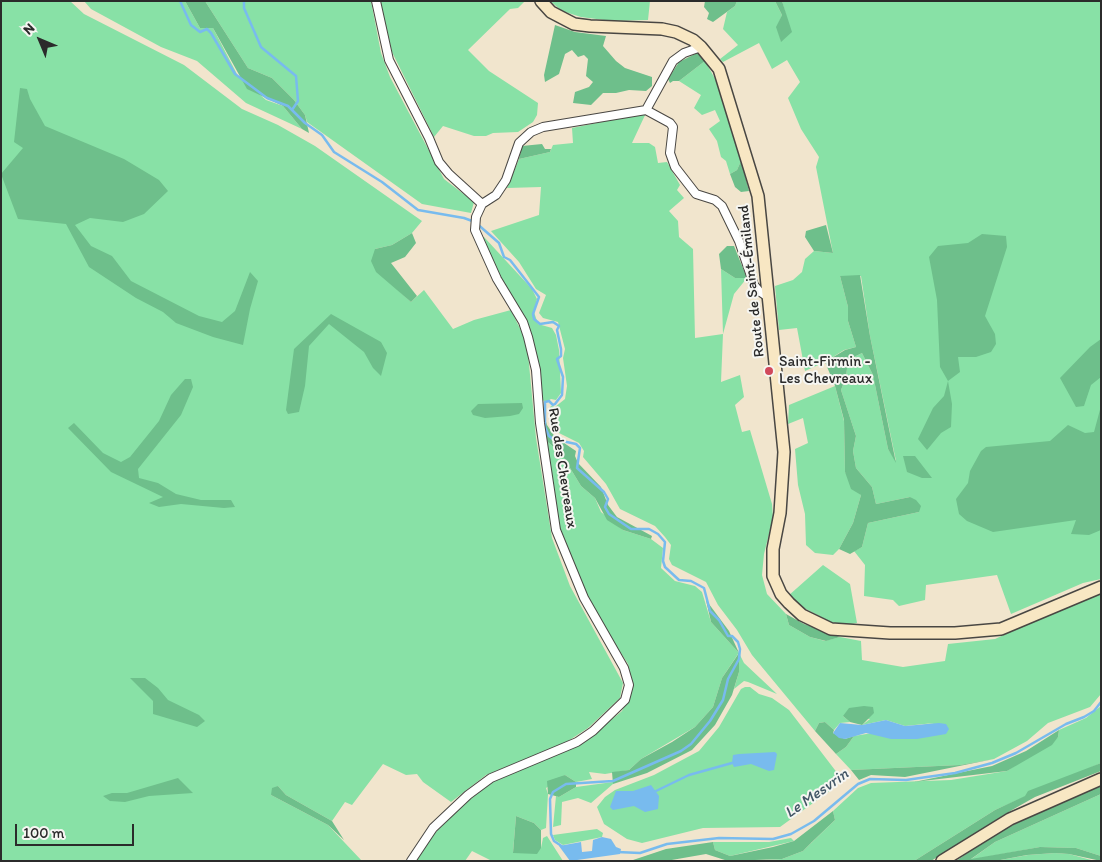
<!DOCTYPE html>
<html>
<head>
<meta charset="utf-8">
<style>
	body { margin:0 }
	#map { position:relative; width:1102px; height:862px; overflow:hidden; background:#f1e5cd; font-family:Itim,sans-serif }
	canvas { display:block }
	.frame { position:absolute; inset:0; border:2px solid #2b2b2b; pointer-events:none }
	.north { position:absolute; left:15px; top:15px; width:50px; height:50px; -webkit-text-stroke:4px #f6f6f2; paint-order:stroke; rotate:315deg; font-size:14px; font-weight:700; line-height:20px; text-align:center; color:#2b2b2b }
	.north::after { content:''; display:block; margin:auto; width:18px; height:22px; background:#2b2b2b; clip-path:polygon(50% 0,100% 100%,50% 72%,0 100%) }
	.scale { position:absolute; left:15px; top:824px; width:119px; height:22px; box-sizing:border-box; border:2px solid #2b2b2b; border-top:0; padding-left:6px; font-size:15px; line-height:18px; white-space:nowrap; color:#2b2b2b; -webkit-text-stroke:4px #f6f6f2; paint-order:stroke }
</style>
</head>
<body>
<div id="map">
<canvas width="1102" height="862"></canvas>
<div class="frame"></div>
<div class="north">N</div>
<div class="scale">100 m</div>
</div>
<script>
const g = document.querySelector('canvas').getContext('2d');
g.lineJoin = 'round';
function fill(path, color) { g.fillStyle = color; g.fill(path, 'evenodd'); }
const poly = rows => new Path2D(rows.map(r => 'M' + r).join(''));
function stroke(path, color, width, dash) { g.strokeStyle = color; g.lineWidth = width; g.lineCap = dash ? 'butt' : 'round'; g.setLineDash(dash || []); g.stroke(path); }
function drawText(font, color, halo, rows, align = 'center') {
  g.font = font + ' Itim,sans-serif'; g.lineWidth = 4; g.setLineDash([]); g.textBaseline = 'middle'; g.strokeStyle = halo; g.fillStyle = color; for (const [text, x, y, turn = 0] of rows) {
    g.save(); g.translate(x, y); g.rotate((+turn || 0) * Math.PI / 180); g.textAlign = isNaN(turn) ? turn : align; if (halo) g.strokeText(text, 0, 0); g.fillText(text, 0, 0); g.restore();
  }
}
fill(poly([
	[1,1,70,1,84,14,184,65,242,109,278,125,315,146,422,221,412,233,392,245,375,249,400,292,411,302,424,290,453,329,474,320,511,310,527,343,536,438,552,538,570,586,623,683,620,698,588,728,565,743,486,775,451,802,423,782,417,774,406,775,383,764,352,805,345,802,332,821,286,795,278,786,271,795,328,825,362,861,1,861],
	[84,1,185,1,200,28,213,28,238,76,266,100,283,106,302,129,246,103,197,61,161,47,91,9],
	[205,1,371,1,381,53,390,77,444,179,474,202,471,213,422,204,307,122,305,115,294,100,272,78,248,68],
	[380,1,525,1,518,8,510,9,468,50,489,71,538,103,537,115,533,122,518,132,493,133,486,136,474,136,443,126,434,137,392,52],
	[550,1,650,1,648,20,612,21,581,17,562,11],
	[737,1,775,1,782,15,777,27,781,41,787,19,782,1,1101,1,1101,579,1083,583,1011,614,997,575,926,585,925,600,899,606,893,600,864,596,865,565,854,551,862,547,868,523,919,512,910,497,876,504,872,487,856,468,853,451,856,436,841,390,846,377,848,360,862,353,873,375,888,449,896,461,870,336,861,276,840,276,848,307,848,321,856,347,844,350,825,362,805,371,797,328,779,330,775,286,793,280,802,272,805,259,814,251,833,253,816,167,819,157,801,129,788,98,800,82,787,60,772,69,759,43,723,62,720,59,738,45,723,29,727,12,735,6],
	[705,61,718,84,741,161,737,170,730,174,726,161,721,157,717,141,709,129,720,121,715,110,702,115,694,108,701,95,679,81],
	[646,113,632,143,649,143,655,147,658,163,667,162,680,185,677,190,684,198,669,211,678,221,679,237,693,249,695,338,723,334,721,269,735,278,747,278,734,294,723,334,721,382,740,375,744,397,735,405,742,432,750,430,772,504,773,518,764,554,762,575,767,594,786,614,789,625,810,637,825,641,840,637,861,641,862,660,903,667,945,661,948,644,995,639,1078,601,1101,594,1101,694,1090,707,1048,723,1027,741,994,759,960,765,851,770,836,754,846,747,854,736,934,723,905,726,886,720,862,725,870,719,843,716,850,722,840,723,834,730,825,722,819,723,815,731,752,655,737,630,718,605,706,582,672,565,669,559,671,545,665,537,655,526,620,509,606,484,583,457,584,451,579,443,559,433,553,425,549,409,551,406,555,407,565,399,567,386,563,358,565,349,558,322,543,318,539,313,546,295,536,289,519,262,491,231,539,215,541,187,507,188,519,159,550,152,553,145,573,143,572,128],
	[484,237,532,289,537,299,534,312,538,324,552,328,556,335,559,350,561,393,556,400,551,399,546,402,541,399,538,367,484,244],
	[835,386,844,421,845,472,861,495,853,523,839,549,833,555,815,553,806,545,805,514,798,485,795,449,808,443,803,418,788,424,789,405],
	[544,439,561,453,581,486,595,498,601,512,623,530,651,539,663,548,661,568,675,581,695,586,702,592,711,622,739,653,744,663,777,694,748,682,744,681,734,689,739,672,738,654,722,678,713,707,695,727,641,759,629,770,605,774,589,772,592,779,576,782,565,775,546,788,548,794,546,828,541,830,534,823,516,816,513,852,541,848,543,838,547,836,563,861,492,861,472,851,465,861,415,861,430,838,465,803,493,782,585,741,622,711,633,688,628,664,599,619,578,579,557,526],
	[823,565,850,584,857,623,845,625,831,622,798,605,788,596],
	[745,687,750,687,759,694,772,698,789,710,838,774,836,782,831,790,780,827,703,828,642,843,627,839,604,824,597,807,605,797,615,790,654,775,699,751,719,727,741,689],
	[1101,706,1101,763,995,810,914,861,749,861,782,859,803,851,835,820,833,811,858,788,871,783,951,780,1007,771,1058,737,1059,730,1086,718],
	[613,782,613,784,591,803,578,798,562,802,561,825,553,827,556,796,559,797,576,787],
	[1101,794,1101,856,1076,848,1040,847,970,860,995,842],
	[597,829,603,833,602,837,563,845,555,840,553,835],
	[791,838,794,841,730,856,715,850,713,842,769,842],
	[1055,853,1069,854,1095,861,995,861,1028,855]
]), '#88e1a6');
fill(poly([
	[185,1,205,1,248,68,272,78,294,100,305,115,309,133,302,129,283,106,247,89,213,28,200,28],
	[705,1,737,1,735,6,713,22,707,19,709,13,704,7],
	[775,1,782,1,792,32,781,42,776,27,782,15],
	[555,25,575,32,606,36,603,46,616,61,625,68,652,77,652,86,646,91,629,90,616,93,603,93,591,105,573,103,575,92,589,87,593,82,586,76,588,59,584,55,578,57,572,50,565,54,559,74,545,82,544,75],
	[697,53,705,61,679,81,673,81,670,83,668,79,679,62],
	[20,88,27,89,30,99,45,126,124,159,159,180,168,191,144,214,123,222,90,218,75,225,91,246,112,256,131,281,199,316,222,322,235,311,250,272,258,281,250,309,243,345,213,337,176,323,163,312,136,298,89,267,66,224,18,219,1,174,23,148,14,142],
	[542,144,545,149,551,149,550,152,519,159,522,146],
	[741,161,749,191,741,192,735,187,730,174,737,170],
	[826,225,833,253,814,251,805,237,806,231],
	[412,233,416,243,405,257,391,263,417,296,411,302,376,272,371,261,375,249,392,245],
	[982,234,1006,236,1007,247,985,316,995,334,996,344,991,352,976,357,958,357,960,372,948,381,952,404,951,427,941,433,927,450,918,439,933,408,944,396,948,381,940,367,937,300,929,257,938,246,968,243],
	[727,246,734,246,747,278,735,278,721,269,719,254],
	[860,275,870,336,896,463,888,449,873,375,862,353,848,360,846,377,841,390,856,436,853,451,856,468,872,487,876,504,910,497,916,500,921,506,919,512,868,523,862,547,850,554,839,549,853,523,861,495,851,489,845,472,844,420,835,386,825,362,845,350,856,347,848,321,848,307,840,276],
	[331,314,381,342,387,353,381,376,373,368,364,352,329,324,309,346,305,386,299,412,288,414,286,410,294,349],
	[1101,339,1101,377,1091,385,1084,406,1076,407,1060,378,1090,347],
	[185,379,191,379,193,387,181,415,138,469,139,478,158,483,176,494,201,500,231,500,235,507,224,508,181,504,159,507,149,503,163,497,111,472,68,428,74,423,103,453,121,462,130,457,159,421,171,395],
	[522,403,523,408,519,414,510,416,485,418,473,415,471,411,478,404],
	[1101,406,1101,530,1089,535,1071,534,1076,520,993,532,967,521,959,514,956,499,968,483,970,471,981,451,986,447,1050,441,1068,425,1085,433,1094,432],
	[542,408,547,425,555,437,576,451,575,456,578,463,601,487,608,505,617,517,652,536,651,539,623,530,607,520,595,498,581,486,561,453,544,439],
	[903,456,915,456,932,478,922,478,907,472],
	[706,600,729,631,739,653,739,672,732,695,715,725,692,750,647,773,613,784,612,772,629,770,641,759,672,742,695,727,713,707,722,678,739,653,711,622],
	[786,614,804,624,840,637,826,641,810,637,789,625],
	[130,678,145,678,158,688,168,700,199,715,205,721,197,727,153,714,153,701],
	[864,706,873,707,874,713,862,725,850,722,843,716,849,708],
	[825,722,834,730,833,733,845,739,854,736,846,747,836,754,815,731,819,723],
	[1059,730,1058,737,1052,745,1007,771,914,782,992,766,1026,751],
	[994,759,905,777,871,775,859,780,851,770,960,765],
	[1101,763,1101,771,1035,797,1012,810,931,861,914,861,995,810,1025,796,1028,791],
	[565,775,576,782,576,787,559,797,548,794,547,781],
	[178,778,193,793,149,796,125,802,110,801,103,796,112,793,127,793],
	[1101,785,1101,794,995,842,971,859,1040,847,1076,848,1101,856,1101,861,1069,854,1055,853,1027,855,995,861,956,861,995,834,1062,801],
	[278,786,286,795,332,821,344,840,328,825,271,795,272,788],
	[833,811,835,820,812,842,803,851,782,859,728,861,706,854,666,861,630,861,666,849,713,842,715,850,730,856,773,847,794,841],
	[516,816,534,823,541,830,541,848,537,854,513,853]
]), '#6ebf8b');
fill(poly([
	[886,720,905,726,939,723,946,724,949,729,946,734,917,739,891,739,866,733,845,739,839,738,833,733,840,723,862,725],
	[775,752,777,754,774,770,769,771,751,764,734,767,732,763,733,755,739,754],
	[651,785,659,796,658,809,645,812,634,806,613,810,610,807,616,791,633,791],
	[602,837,611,839,616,847,621,849,620,854,570,861,559,846,581,842,582,852,592,851,593,840]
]), '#78bbee');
stroke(poly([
	[180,1,191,25,200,32,207,29,211,33,235,74,267,98,288,106,305,123,322,135,334,152,382,182,418,210,464,218,475,222,499,243,504,257,510,260,539,297,533,314,534,319,540,324,553,322,559,326,557,330,561,349,561,356,557,359,563,377,562,395,555,404,553,405,549,401,545,402,545,427,549,436,553,439,576,444,580,448,577,468,604,492,608,499,605,507,609,514,631,529,649,529,658,534,665,542,663,561,665,567,679,580,691,581,704,588,710,611,719,620,728,636,732,636,738,642,740,649,739,659,728,679,723,700,710,721,691,744,681,751,613,781,566,784,553,792,550,799,551,834,554,841,563,847],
	[244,1,244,8,261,47,296,76,298,101,292,110],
	[656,791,689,775,732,763],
	[617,852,640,853,667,844,719,838,773,839,791,834,814,821,858,784,870,779,906,780,955,773,992,763,1016,753,1066,724,1084,717,1094,711,1101,702]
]), '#78bbee', 2.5);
const minor = poly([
	[376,1,389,60,429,138,439,162,449,174,482,204],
	[646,110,673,61,684,53,701,47],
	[482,204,496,195,506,180,519,143,531,132,543,127,646,110,670,123,673,127,670,153,675,167,696,194,715,200,722,206,739,241,754,285,759,291,768,297],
	[411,861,433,828,468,795,491,778,577,742,593,731,625,700,629,685,624,668,584,598,556,530,540,423,536,370,528,337,523,322,497,279,475,230,476,217,482,204]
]);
const secondary = poly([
	[541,1,551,12,574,24,590,26,662,29,676,32,693,40,701,47,719,69,758,196,784,452,780,513,773,549,773,576,781,594,789,603,802,615,831,629,890,633,955,633,1001,629,1101,587],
	[942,861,1010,819,1101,779]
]);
stroke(minor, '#494743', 10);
stroke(secondary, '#494743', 14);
stroke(minor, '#fff', 8);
stroke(secondary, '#f8e7c3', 11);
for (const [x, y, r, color] of [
	[769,371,5,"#d1495b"]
]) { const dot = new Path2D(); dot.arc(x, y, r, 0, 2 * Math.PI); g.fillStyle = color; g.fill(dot); stroke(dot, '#f6f6f2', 2); }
drawText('15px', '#2b2b2b', '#f6f6f2', [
	["Route de Saint-Émiland",752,281,-96],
	["Rue des Chevreaux",562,468,81]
]);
drawText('15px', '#2b2b2b', '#f6f6f2', [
	["Saint-Firmin -",779,362],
	["Les Chevreaux",779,379]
], 'left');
drawText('italic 16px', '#425666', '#f6f6f2', [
	["Le Mesvrin",817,794,-35]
]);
</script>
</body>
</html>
